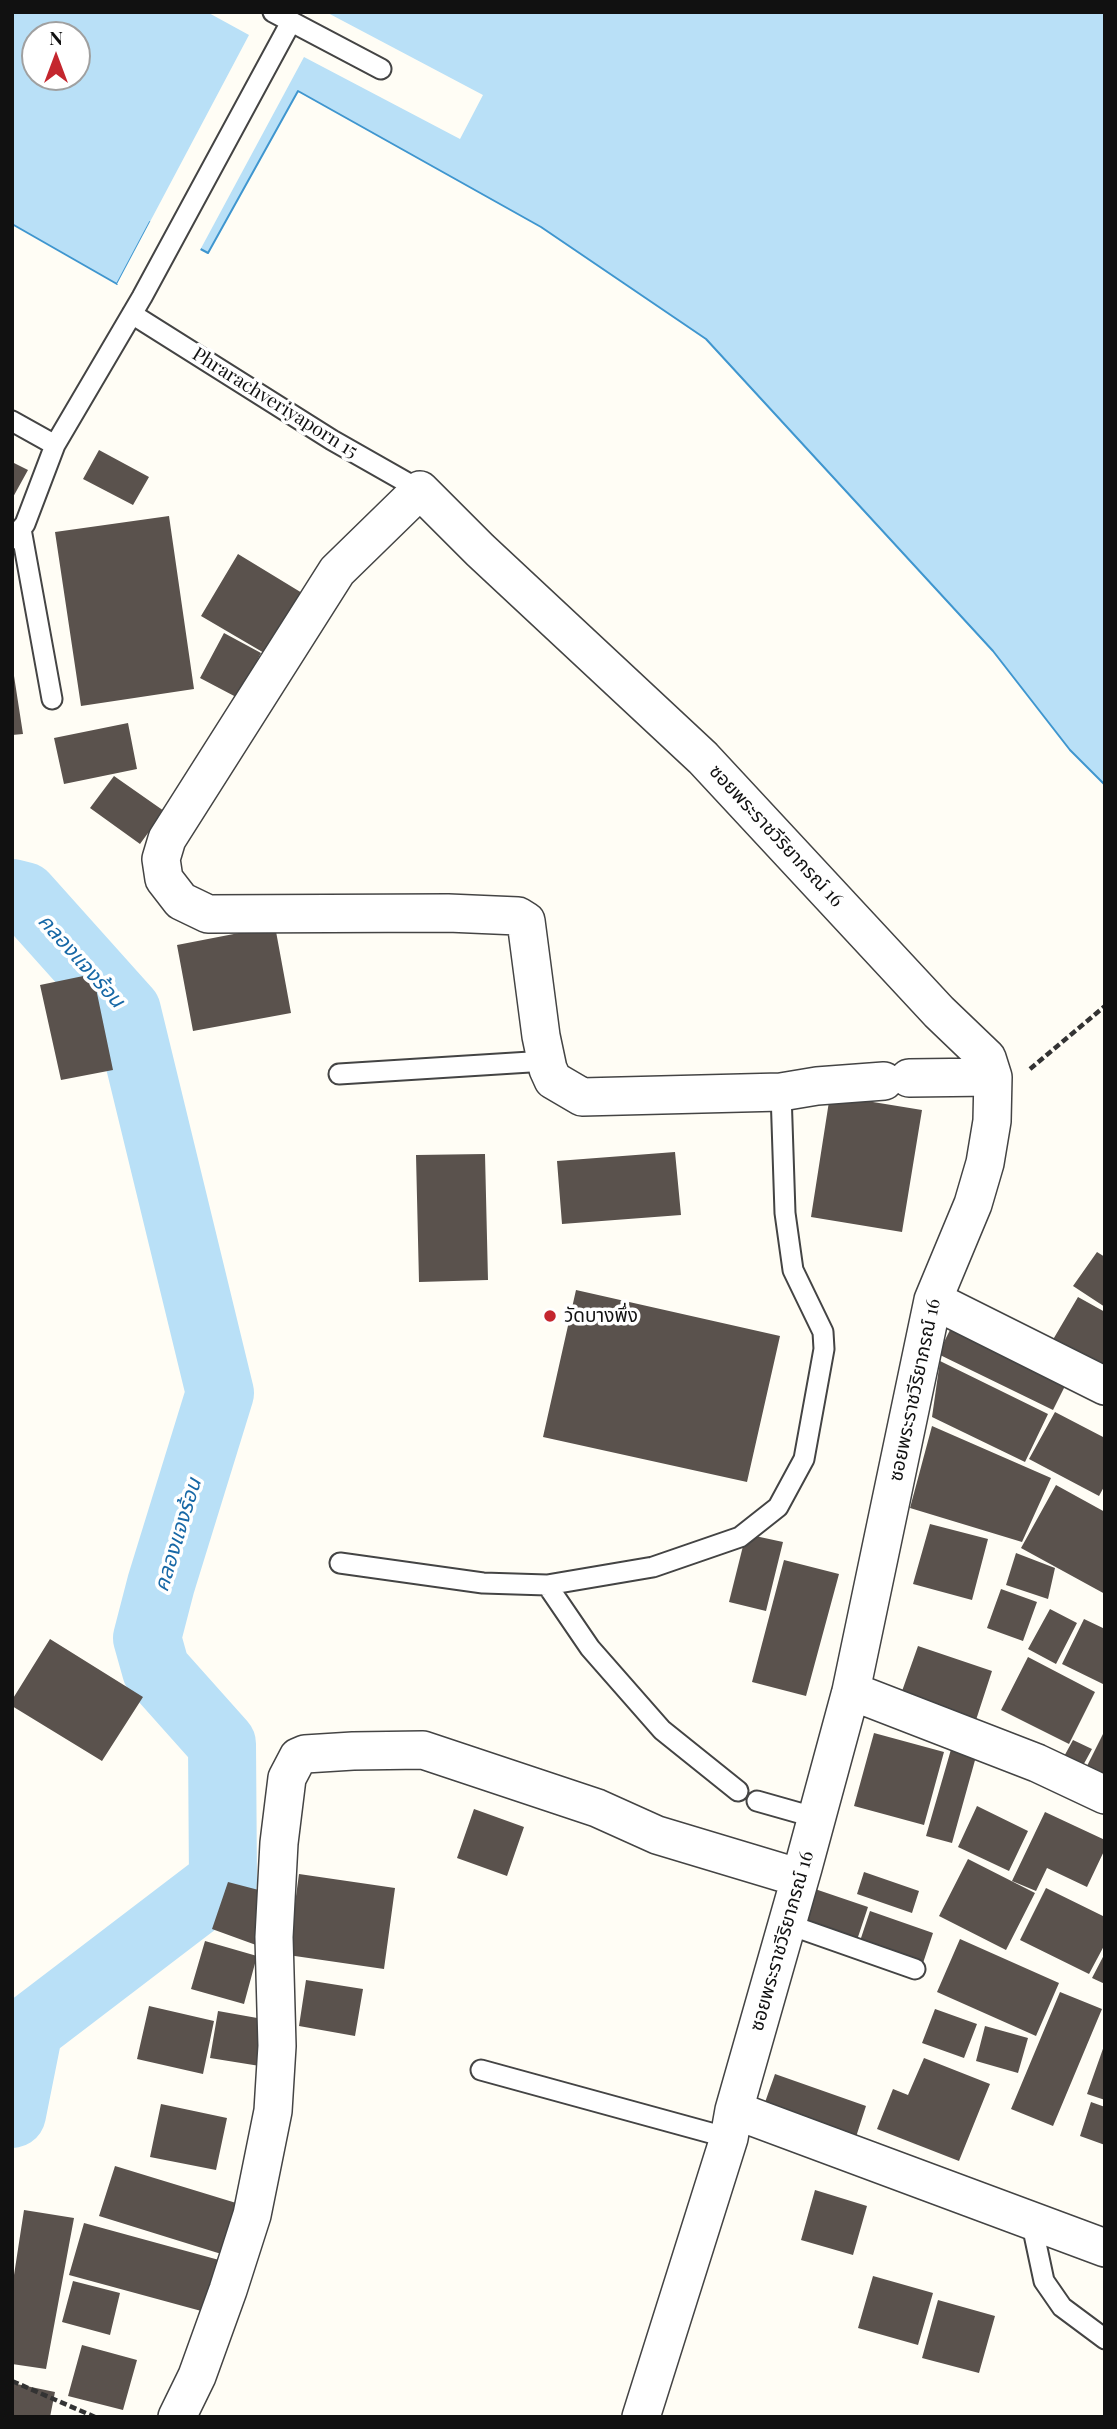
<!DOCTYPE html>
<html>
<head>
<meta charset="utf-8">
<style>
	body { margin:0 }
	#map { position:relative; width:1117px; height:2429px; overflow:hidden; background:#fffdf5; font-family:"Playfair Display",serif }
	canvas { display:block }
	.frame { position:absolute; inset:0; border:14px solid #111; pointer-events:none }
	.north { position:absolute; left:21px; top:21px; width:70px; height:70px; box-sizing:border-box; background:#fff; border:2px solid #a0a0a0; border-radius:50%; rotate:0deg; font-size:19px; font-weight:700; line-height:28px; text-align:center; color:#111 }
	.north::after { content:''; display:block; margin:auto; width:24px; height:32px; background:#c4262e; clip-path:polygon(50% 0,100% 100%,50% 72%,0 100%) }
</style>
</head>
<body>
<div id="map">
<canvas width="1117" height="2429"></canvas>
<div class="frame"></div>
<div class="north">N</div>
</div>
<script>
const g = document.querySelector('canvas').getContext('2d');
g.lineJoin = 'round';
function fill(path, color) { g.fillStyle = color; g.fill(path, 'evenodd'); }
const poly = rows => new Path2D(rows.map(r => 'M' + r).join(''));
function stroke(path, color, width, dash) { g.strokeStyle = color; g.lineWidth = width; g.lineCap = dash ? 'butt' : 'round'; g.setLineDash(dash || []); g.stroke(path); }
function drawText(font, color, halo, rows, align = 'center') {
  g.font = font + ' "Playfair Display","Noto Sans Thai",serif'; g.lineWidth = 7; g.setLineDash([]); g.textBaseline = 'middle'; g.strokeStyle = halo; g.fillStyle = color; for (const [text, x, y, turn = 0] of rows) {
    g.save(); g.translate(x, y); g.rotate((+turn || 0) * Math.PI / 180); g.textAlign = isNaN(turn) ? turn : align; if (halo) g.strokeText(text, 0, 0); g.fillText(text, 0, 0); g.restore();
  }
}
const water = poly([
	[12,12,1105,12,1105,785,1070,750,993,651,706,339,541,227,298,91,208,253,150,222,117,284,12,224,12,12],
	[35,35,77,35,77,77,35,77,35,35]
]);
fill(water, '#b9e0f7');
stroke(water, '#3f96cf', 2);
fill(poly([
	[207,12,326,12,483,95,460,139,304,57,199,252,151,227,120,286,117,284,249,35]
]), '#fffdf5');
stroke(poly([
	[12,893,24,896,127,1011,220,1393,161,1584,147,1638,156,1670,222,1744,223,1881,29,2029,12,2114]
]), '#b9e0f7', 68);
fill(poly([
	[99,450,149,477,133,505,83,479],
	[12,462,28,470,12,499],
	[169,516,194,689,81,706,55,532],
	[238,554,307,596,271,657,201,616],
	[224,633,261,653,238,698,200,678],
	[12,663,23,734,12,735],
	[128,723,137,769,64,784,54,738],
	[114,776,164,811,140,844,90,808],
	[275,926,291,1013,193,1031,177,945],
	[93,974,113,1070,61,1080,40,985],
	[830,1095,922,1110,902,1232,811,1217],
	[675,1152,681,1215,562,1224,557,1161],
	[485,1154,488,1280,419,1282,416,1155],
	[1097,1252,1105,1257,1105,1307,1073,1286],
	[576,1290,780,1336,747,1482,543,1437],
	[1078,1297,1105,1312,1105,1366,1051,1343],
	[954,1322,1069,1378,1053,1410,938,1354],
	[940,1361,1048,1414,1025,1462,932,1417],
	[1055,1412,1105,1438,1105,1485,1099,1496,1029,1459],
	[932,1426,1051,1478,1022,1542,910,1508],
	[1056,1485,1105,1512,1105,1594,1021,1548],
	[930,1524,988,1539,972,1600,913,1584],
	[746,1534,783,1542,766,1611,729,1602],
	[1016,1553,1055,1568,1048,1599,1006,1585],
	[784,1560,839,1574,806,1696,752,1682],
	[1001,1589,1037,1602,1023,1641,987,1628],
	[1050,1609,1077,1623,1056,1664,1028,1649],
	[1084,1619,1105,1629,1105,1685,1062,1664],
	[50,1639,143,1697,102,1761,12,1706,12,1700],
	[918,1646,992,1671,976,1720,901,1694],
	[1028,1657,1095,1692,1069,1744,1001,1710],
	[1105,1730,1105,1781,1084,1772],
	[874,1733,944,1752,924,1825,854,1806],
	[1073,1740,1092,1749,1080,1771,1061,1762],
	[952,1746,977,1753,952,1843,926,1836],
	[977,1806,1028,1831,1009,1871,958,1847],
	[474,1809,524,1827,507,1876,457,1858],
	[1045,1812,1105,1840,1105,1849,1087,1887,1047,1868,1036,1891,1012,1881],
	[968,1859,1035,1893,1006,1950,939,1916],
	[864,1872,919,1891,912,1913,857,1894],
	[299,1874,395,1888,384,1969,288,1955],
	[228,1882,274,1894,267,1949,212,1929],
	[1046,1888,1105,1917,1105,1944,1089,1974,1020,1940],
	[815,1889,868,1907,856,1943,803,1926],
	[870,1911,933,1933,922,1966,859,1944],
	[960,1939,1059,1983,1036,2036,937,1992],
	[205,1941,257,1956,244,2004,191,1989],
	[1105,1953,1105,1984,1092,1978],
	[306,1980,363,1989,355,2036,299,2026],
	[1060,1992,1102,2009,1053,2126,1011,2109],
	[149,2006,214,2021,203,2074,137,2059],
	[935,2009,977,2024,964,2058,922,2043],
	[218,2011,274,2021,266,2067,210,2058],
	[985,2026,1028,2038,1018,2073,976,2061],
	[1105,2043,1105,2100,1087,2094],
	[924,2058,990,2084,959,2161,877,2129,893,2089,908,2095],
	[775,2074,866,2106,855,2140,763,2108],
	[1091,2102,1105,2107,1105,2145,1080,2136],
	[161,2104,227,2118,216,2170,150,2157],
	[115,2166,246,2206,231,2257,99,2216],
	[815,2190,867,2206,853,2255,801,2240],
	[24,2210,74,2218,46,2369,12,2364,12,2288],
	[84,2223,230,2263,216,2315,69,2275],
	[873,2276,933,2293,918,2345,858,2328],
	[73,2281,120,2293,110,2335,62,2322],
	[938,2300,995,2316,979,2373,922,2358],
	[82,2345,137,2360,123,2410,68,2396],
	[12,2383,55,2392,50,2417,12,2417]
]), '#5a524d');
const service = poly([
	[273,12,381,69],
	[132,314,332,440,420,490],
	[12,421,55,445],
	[21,529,52,699],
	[12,539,25,524,55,445,142,297,291,22],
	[339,1074,546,1061],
	[340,1563,483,1583,547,1585,653,1567,740,1537,778,1507,804,1459,824,1349,823,1332,793,1270,785,1213,781,1092],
	[547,1585,590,1648,662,1730,738,1791],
	[757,1801,817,1818],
	[787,1924,915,1969],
	[481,2070,729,2138],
	[1031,2220,1044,2281,1062,2307,1105,2339]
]);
const minor = poly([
	[909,1078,993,1077],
	[933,1300,1105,1386],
	[851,1691,1037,1763,1105,1795],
	[734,2110,1105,2248],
	[177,2417,197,2376,228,2290,252,2215,273,2111,277,2046,274,1937,279,1843,287,1778,298,1757,305,1754,353,1751,423,1750,597,1808,657,1835,800,1878],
	[641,2417,729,2138,734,2110,803,1868,851,1691,933,1300,973,1204,985,1163,992,1121,993,1077,987,1058,939,1012,703,758,480,550,420,490,337,571,167,839,161,859,164,879,181,901,208,914,448,913,518,916,526,921,541,1036,548,1069,553,1080,582,1097,781,1092,817,1086,884,1081]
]);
stroke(service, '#444', 23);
stroke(minor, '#444', 40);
stroke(poly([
	[1030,1069,1105,1006],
	[12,2381,95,2417]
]), '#333', 4.5, [7, 3.5]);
stroke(service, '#fff', 19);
stroke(minor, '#fff', 37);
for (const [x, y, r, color] of [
	[550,1316,7,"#c4262e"]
]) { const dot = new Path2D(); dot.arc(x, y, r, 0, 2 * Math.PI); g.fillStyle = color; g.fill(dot); stroke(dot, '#fff', 2.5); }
drawText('19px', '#111', '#fff', [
	["Phrarachveriyaporn 15",275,403,32],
	["ซอยพระราชวีริยาภรณ์ 16",776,836,47],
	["ซอยพระราชวีริยาภรณ์ 16",915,1390,-78],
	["ซอยพระราชวีริยาภรณ์ 16",782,1941,-74]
]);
drawText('19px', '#111', '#fff', [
	["วัดบางพึ่ง",564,1316]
], 'left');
drawText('italic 21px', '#1768a6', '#fff', [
	["คลองแจงร้อน",81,961,48],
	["คลองแจงร้อน",178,1535,-73]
]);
</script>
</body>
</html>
